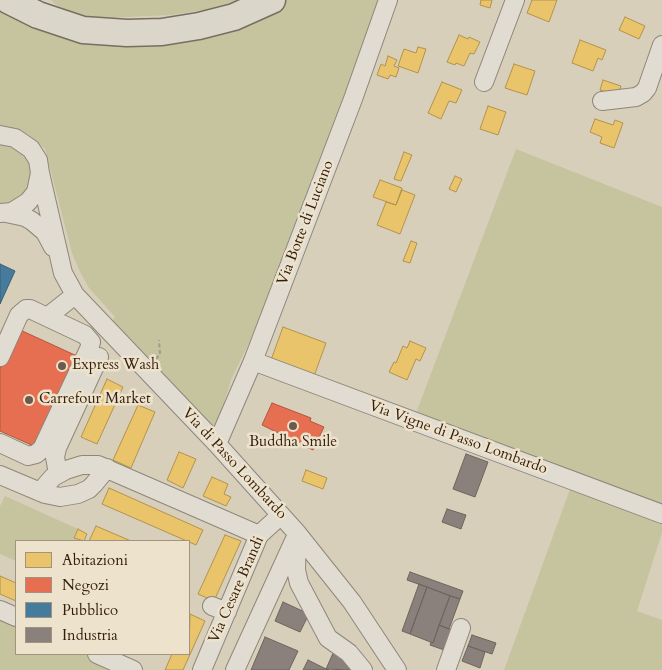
<!DOCTYPE html>
<html>
<head>
<meta charset="utf-8">
<style>
	body { margin:0 }
	#map { position:relative; width:662px; height:670px; overflow:hidden; background:#d8cfbb; font-family:Cardo,serif }
	canvas { display:block }
	.legend { position:absolute; left:15px; top:540px; width:175px; height:115px; box-sizing:border-box; background:#ede2cb; border:1px solid #a2937f; margin:0; padding:6px 9px; list-style:none; font-size:15px; color:#321d0e }
	.legend li { display:flex; align-items:center; gap:10px; height:25px }
	.legend b { width:25px; border:1px solid #a2937f }
</style>
</head>
<body>
<div id="map">
<canvas width="662" height="670"></canvas>
<ul class="legend">
<li><b style="height:14px;background:#e9c46a"></b>Abitazioni</li>
<li><b style="height:14px;background:#e76f51"></b>Negozi</li>
<li><b style="height:14px;background:#457b9d"></b>Pubblico</li>
<li><b style="height:14px;background:#8a817c"></b>Industria</li>
</ul>
</div>
<script>
const g = document.querySelector('canvas').getContext('2d');
g.lineJoin = 'round';
function fill(path, color) { g.fillStyle = color; g.fill(path, 'evenodd'); }
const poly = rows => new Path2D(rows.map(r => 'M' + r).join(''));
function stroke(path, color, width, dash) { g.strokeStyle = color; g.lineWidth = width; g.lineCap = dash ? 'butt' : 'round'; g.setLineDash(dash || []); g.stroke(path); }
function drawText(font, color, halo, rows, align = 'center') {
  g.font = font + ' Cardo,serif'; g.lineWidth = 5; g.setLineDash([]); g.textBaseline = 'middle'; g.strokeStyle = halo; g.fillStyle = color; for (const [text, x, y, turn = 0] of rows) {
    g.save(); g.translate(x, y); g.rotate((+turn || 0) * Math.PI / 180); g.textAlign = isNaN(turn) ? turn : align; if (halo) g.strokeText(text, 0, 0); g.fillText(text, 0, 0); g.restore();
  }
}
fill(poly([
	[51,0,240,0,203,10,171,15,105,18,74,14,56,5],
	[285,0,383,0,266,308,231,380,217,426,214,426,209,424,112,321,115,317,89,288,80,272,72,253,45,149,29,135,15,129,0,126,0,8,50,33,270,9],
	[0,144,11,146,24,154,31,168,31,176,27,190,21,196,15,201,0,204],
	[516,149,662,207,662,533,637,611,662,620,662,670,504,670,573,481,413,421],
	[5,496,78,529,74,538,81,541,16,541,16,561,0,554,0,506],
	[0,613,16,620,16,654,91,654,126,670,0,670]
]), '#c6c49f');
const homes = poly([
	[481,0,492,0,490,8,480,5,481,0],
	[532,0,557,0,549,22,527,13,532,0],
	[625,17,645,26,639,39,619,30,625,17],
	[459,35,468,39,469,37,480,42,474,54,470,53,464,66,456,63,455,65,447,62,459,35],
	[580,40,606,50,602,60,598,58,593,71,572,63,580,40],
	[418,47,426,49,418,73,398,66,404,49,416,53,418,47],
	[388,56,397,60,394,66,399,68,396,77,390,75,388,79,377,75,381,64,385,66,388,56],
	[514,64,535,71,527,95,505,88,514,64],
	[603,80,621,86,618,96,600,90,603,80],
	[442,82,462,90,456,103,449,101,441,119,428,113,442,82],
	[488,106,506,112,498,135,480,129,488,106],
	[595,119,613,125,615,120,623,123,614,148,600,143,602,137,590,132,595,119],
	[404,152,412,155,401,181,394,179,404,152],
	[455,176,462,179,456,192,449,189,455,176],
	[380,180,402,188,396,205,373,197,380,180],
	[402,190,415,195,400,234,377,225,386,202,396,205,402,190],
	[411,241,417,243,410,263,403,261,411,241],
	[283,327,326,343,314,376,271,360,283,327],
	[410,341,426,348,420,361,416,359,407,380,389,372,394,362,396,363,403,346,407,348,410,341],
	[107,379,123,387,97,444,81,437,107,379],
	[138,405,155,412,131,468,113,460,138,405],
	[179,452,196,459,183,488,167,480,179,452],
	[306,470,327,478,323,489,302,481,306,470],
	[212,477,228,484,224,494,231,497,226,506,203,496,212,477],
	[109,488,203,530,196,545,102,504,109,488],
	[96,526,131,541,89,541,96,526],
	[78,529,87,534,84,541,74,538,78,529],
	[225,535,241,541,214,601,198,594,225,535],
	[0,576,16,583,16,601,0,594,0,576],
	[190,614,205,621,183,670,165,670,172,654,189,654,190,614]
]);
fill(homes, '#e9c46a');
stroke(homes, '#b2924e', 1);
const shops = poly([
	[18,329,77,356,36,447,0,431,0,369,18,329],
	[272,403,311,418,310,421,324,427,313,450,262,425,272,403]
]);
fill(shops, '#e76f51');
stroke(shops, '#b1563d', 1);
const public = poly([
	[0,264,15,271,0,304,0,264]
]);
fill(public, '#457b9d');
stroke(public, '#3f5f72', 1);
const industry = poly([
	[466,454,488,462,475,497,453,489,466,454],
	[447,509,466,515,461,529,442,522,447,509],
	[410,572,463,591,460,599,407,580,410,572],
	[419,584,427,587,410,634,402,631,419,584],
	[427,587,450,596,433,643,410,634,427,587],
	[450,596,460,599,449,629,439,625,450,596],
	[283,602,309,614,300,632,275,621,283,602],
	[439,625,454,631,447,651,430,645,431,642,433,643,439,625],
	[472,635,496,643,492,654,468,646,472,635],
	[265,637,298,651,289,670,251,670,265,637],
	[468,646,485,652,480,668,462,661,468,646],
	[334,651,352,663,349,670,326,669,334,651],
	[308,660,326,669,329,670,303,670,308,660]
]);
fill(industry, '#8a817c');
stroke(industry, '#70635b', 1);
const minor = poly([
	[484,82,515,0],
	[602,101,636,97,643,93,647,88,662,45],
	[0,135,15,138,31,149,38,160,40,173,36,192,28,202,12,212,0,213],
	[40,173,63,273,75,295,217,444,297,533,352,602,397,670],
	[6,213,25,217,32,221,45,232,53,247],
	[47,317,75,295],
	[0,357,19,315,26,309,30,309,85,335,91,342,89,349,42,449,36,454,28,456,0,443],
	[253,361,662,514],
	[217,444,253,361,353,99,388,0],
	[58,474,55,457,57,448,99,357],
	[0,475,45,494,60,497,78,494,89,489,94,484,107,468],
	[40,492,53,477,66,470,82,465,98,465,259,535],
	[297,533,296,570,299,583,328,638,349,653,363,670],
	[212,606,227,612],
	[0,610,16,617],
	[97,654,133,670],
	[202,670,259,535,281,515],
	[235,670,294,541],
	[446,670,461,628]
]);
const highway = poly([
	[8,0,38,15,83,30,127,33,162,32,199,26,234,17,272,0]
]);
stroke(minor, '#8e8679', 20);
stroke(highway, '#766e62', 29);
stroke(poly([
	[156,359,160,354,159,340]
]), '#a19a91', 2, [4, 2.5]);
stroke(minor, '#e0dcd2', 18);
stroke(highway, '#dbd6ca', 26);
for (const [x, y, r, color] of [
	[62,366,5,"#6c5b4b"],
	[29,400,5,"#6c5b4b"],
	[293,426,5,"#6c5b4b"]
]) { const dot = new Path2D(); dot.arc(x, y, r, 0, 2 * Math.PI); g.fillStyle = color; g.fill(dot); stroke(dot, '#ede2cb', 2); }
drawText('15px', '#321d0e', '#ede2cb', [
	["Via Botte di Luciano",306,223,-69],
	["Via Vigne di Passo Lombardo",458,438,20],
	["Via di Passo Lombardo",234,464,47],
	["Via Cesare Brandi",237,590,-66]
]);
drawText('15px', '#321d0e', '#ede2cb', [
	["Express Wash",72,366],
	["Carrefour Market",39,400],
	["Buddha Smile",293,443,"center"]
], 'left');
</script>
</body>
</html>
